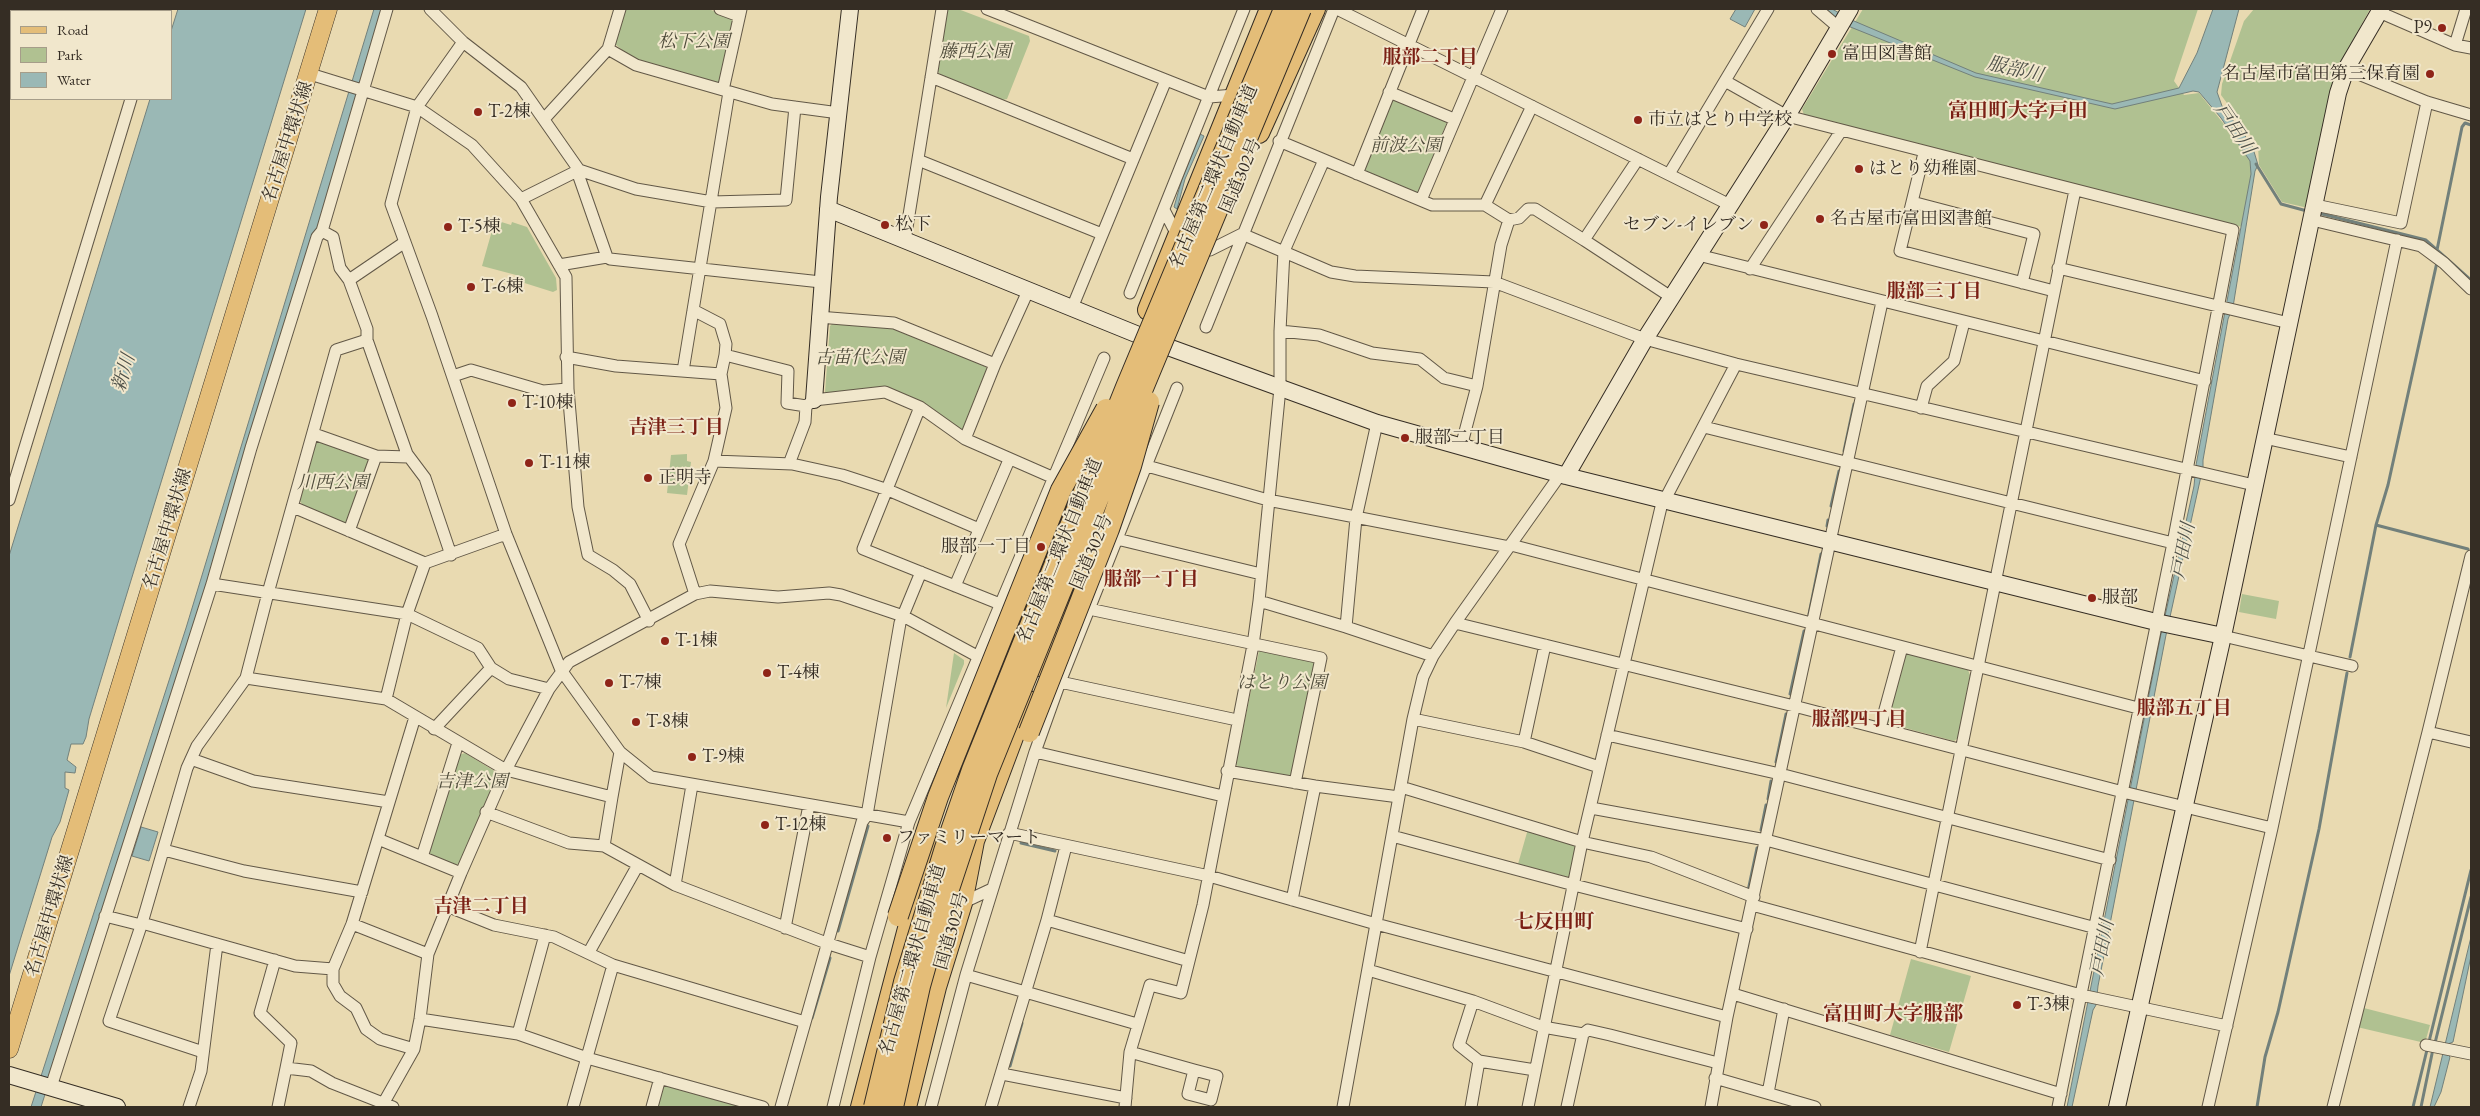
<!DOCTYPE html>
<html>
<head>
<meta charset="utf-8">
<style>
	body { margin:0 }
	#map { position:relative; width:2480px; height:1116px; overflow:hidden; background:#e9dab1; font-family:"EB Garamond",serif }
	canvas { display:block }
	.frame { position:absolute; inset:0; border:10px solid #352d24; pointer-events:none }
	.legend { position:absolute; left:10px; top:10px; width:162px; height:90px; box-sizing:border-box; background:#f1e7cc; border:1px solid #a69d89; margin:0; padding:6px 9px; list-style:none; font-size:15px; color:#352d24 }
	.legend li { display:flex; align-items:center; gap:10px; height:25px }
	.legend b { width:25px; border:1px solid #a69d89 }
</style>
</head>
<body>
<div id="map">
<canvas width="2480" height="1116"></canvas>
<div class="frame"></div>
<ul class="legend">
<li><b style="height:6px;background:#e4bd78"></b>Road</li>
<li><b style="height:14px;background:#b0c191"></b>Park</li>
<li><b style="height:14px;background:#9ab8b5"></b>Water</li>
</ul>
</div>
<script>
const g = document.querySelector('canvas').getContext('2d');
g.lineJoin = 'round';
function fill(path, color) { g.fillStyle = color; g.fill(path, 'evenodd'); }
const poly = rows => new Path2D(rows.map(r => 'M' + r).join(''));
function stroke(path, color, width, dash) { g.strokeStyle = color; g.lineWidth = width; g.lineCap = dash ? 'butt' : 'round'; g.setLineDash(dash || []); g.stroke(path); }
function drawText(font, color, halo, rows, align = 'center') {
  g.font = font + ' "EB Garamond","Noto Serif JP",serif'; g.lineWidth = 4; g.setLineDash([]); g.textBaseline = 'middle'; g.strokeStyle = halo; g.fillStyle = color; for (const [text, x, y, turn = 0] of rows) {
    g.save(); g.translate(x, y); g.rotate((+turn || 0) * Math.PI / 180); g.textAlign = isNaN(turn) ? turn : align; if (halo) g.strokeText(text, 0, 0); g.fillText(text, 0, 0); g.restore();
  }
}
fill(poly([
	[626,9,708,9,731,17,733,23,721,81,717,83,633,59,615,44],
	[946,9,958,9,1029,36,1030,41,1007,99,1002,100,941,75,937,71],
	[1863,9,2198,9,2174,81,2184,95,2199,93,2247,153,2250,161,2251,174,2242,227,1804,115,1802,109],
	[2254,9,2370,9,2339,66,2308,208,2282,202,2259,165,2258,145,2221,95,2222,84,2244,21],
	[1392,99,1445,119,1447,122,1419,192,1416,193,1366,173,1364,169],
	[495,220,511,225,512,222,527,227,556,278,557,290,553,292,515,280,516,275,482,266],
	[832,324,893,327,986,367,988,373,965,429,961,430,886,387,828,395,825,392,830,326],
	[320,441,368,458,370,463,349,521,344,523,303,506,300,501,316,443],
	[687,454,687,461,691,462,687,495,667,493,671,455],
	[2242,594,2279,601,2276,619,2239,612],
	[1262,649,1314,660,1317,663,1292,774,1288,776,1240,769,1236,764,1259,651],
	[954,653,964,660,964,664,946,708],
	[1907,653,1968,670,1970,675,1958,738,1954,741,1890,724,1886,720,1903,655],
	[465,753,496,772,497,776,460,863,455,865,430,854,429,850,459,755],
	[1528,829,1578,843,1571,875,1568,877,1518,864],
	[1911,959,1971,976,1949,1052,1890,1035],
	[2360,1007,2430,1025,2425,1043,2357,1027],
	[666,1084,745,1107,655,1107,661,1086]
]), '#b0c191');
const water = poly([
	[178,9,306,9,121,613,89,719,86,737,83,744,71,744,67,760,76,767,75,773,65,772,65,788,69,790,60,822,52,837,9,976,9,556,150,99,171,99,171,31,178,9],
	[374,9,384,9,320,224,41,1107,31,1107,186,628,374,9],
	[1736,9,1755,9,1745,27,1730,19,1736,9],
	[1821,9,1832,9,1854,21,1976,73,2112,104,2179,88,2197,53,2213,9,2239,9,2217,92,2222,106,2252,145,2258,165,2255,171,2233,307,2228,319,2203,460,2203,467,2166,635,2098,986,2096,1005,2093,1010,2072,1107,2067,1107,2161,634,2194,486,2196,465,2251,174,2250,161,2221,118,2199,92,2193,91,2115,109,1975,77,1833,20,1821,9],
	[1200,134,1204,136,1185,179,1177,209,1174,207,1182,179,1200,134],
	[141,827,158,832,149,861,132,856,141,827],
	[2471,937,2471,956,2453,1042,2448,1044,2447,1054,2450,1057,2441,1092,2434,1107,2430,1107,2471,937]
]);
fill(water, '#9ab8b5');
stroke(water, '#72807b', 1);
stroke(poly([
	[2256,164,2281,204,2307,211],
	[2318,213,2426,240,2471,280],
	[2437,250,2462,127,2465,123,2471,125],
	[1844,451,1854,404],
	[1831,506,1839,471],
	[2376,525,2468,549],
	[1827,526,1828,520],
	[1809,614,1821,554],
	[2350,657,2376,525,2388,485,2437,262],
	[1790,694,1804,631],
	[1776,762,1786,714],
	[1768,799,1771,781],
	[1761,830,1766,805],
	[1021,843,1055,851],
	[1748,891,1757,848],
	[838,931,868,826],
	[812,1018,830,958],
	[2435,1043,2471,897],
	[1010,1066,1022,1023],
	[2257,1107,2265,1057,2278,1012,2319,829,2347,673],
	[2413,1107,2471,870],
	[2421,1107,2433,1049]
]), '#72807b', 3);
const street = poly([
	[387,9,322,231,333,237,340,268,349,280,367,329,367,340,407,454,425,478,451,555],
	[430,9,463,42,521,87,579,170],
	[620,9,608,49,636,65,772,104,839,113],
	[720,9,739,16],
	[987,9,1209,97,1235,95],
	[1337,9,1730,205],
	[1817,9,1838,27],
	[15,11,25,9],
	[158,11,158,9],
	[2379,12,2455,45,2471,48],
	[463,42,417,107,391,204,432,316,506,534,561,670,620,752,651,777,909,822],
	[2455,45,2466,9],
	[2346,69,2427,102,2471,115],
	[310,74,417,107,472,145,521,199,566,277,568,389,578,507,588,555,613,570,630,584,649,621],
	[931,77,1133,159],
	[1725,81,1787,116,2233,230,2173,543,2058,1107],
	[723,90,741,9],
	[1389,92,1454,119],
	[544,119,608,49],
	[1279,141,1432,205,1485,205,1509,220,1519,218,1528,209,1535,209,1584,240,1638,159],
	[1924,153,1900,251,2054,291],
	[918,160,1102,234],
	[1357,174,1423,9],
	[1669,174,1768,9],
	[521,199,579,170,636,189,712,202,786,200,795,107],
	[1421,200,1502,9],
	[1912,202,2034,234,2022,283],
	[1485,205,1532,106],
	[2315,205,2401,223,2427,102],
	[1164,210,1177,235],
	[2312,220,2421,246,2444,263,2471,289],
	[905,240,942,9],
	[1584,240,1671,297],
	[1210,250,1242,234,1331,272,1355,276,1494,282,1645,339,1736,364,2254,485],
	[1698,255,2205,381],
	[607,257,610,259,821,282],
	[559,265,607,257,577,171],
	[2058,268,2289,323],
	[1750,269,1841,131],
	[349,280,405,242],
	[1130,293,1244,9],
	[1072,308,1166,80],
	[693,310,720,324,726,344,725,355],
	[818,317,894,323,995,364],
	[1206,327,1334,9],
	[1280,331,1319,335,1372,353,1420,359,1444,378,1477,386],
	[566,357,616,366,721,374,725,355,788,371,787,403,806,406,814,400,885,392,920,407,965,439,1054,478],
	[683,371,729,92],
	[453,376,471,370,543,391,568,389],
	[920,407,863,549,1000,604],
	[1921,408,1927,386,1954,361,1964,322],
	[1704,427,2173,543],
	[314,434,376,456,408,457],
	[2264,438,2351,457],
	[965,439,995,364,1028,291],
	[1461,447,1477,386,1501,245,1509,220],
	[714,461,726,408,721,374],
	[789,464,805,422,806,406],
	[1147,466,1268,500,1509,547],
	[9,500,131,99],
	[293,507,425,563,506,534],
	[349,531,376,456],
	[1117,539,1261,574],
	[1511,545,2138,708],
	[2471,556,2428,732,2471,742],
	[212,584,407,614,478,648,491,668,509,679,549,689],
	[955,586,1009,460],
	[695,594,679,544,714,461,792,464,842,475,888,490,979,529],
	[1259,601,1346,627,1356,518,1377,423],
	[1089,609,1321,658,1295,783],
	[1455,623,1794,706,2123,792,2272,828],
	[1346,627,1433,656],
	[2223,636,2352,666],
	[246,678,386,699,506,770,612,797,604,846],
	[1060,682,1237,720],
	[386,699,407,614,425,563],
	[1413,719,1524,742,1599,767],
	[1880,728,1902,647],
	[434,729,491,668],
	[1607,735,1780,774,2110,860],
	[1524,742,1545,645],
	[1035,752,1223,796],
	[191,759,253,781,389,802],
	[1227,771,1315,786,1399,797],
	[1401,787,1582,842,1651,857,1754,897],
	[612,797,620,752],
	[1591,808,1766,840,2096,928],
	[486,812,569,843,604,846,675,885,829,944,870,957],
	[1009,833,1209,876,1376,924,1727,1017],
	[1392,836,1574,885,1747,929],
	[378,839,461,873],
	[164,850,244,871,362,892],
	[422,857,458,743],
	[675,885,692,785],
	[1292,900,1315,786],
	[962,903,992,889],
	[1752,905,2081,995,2227,1026],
	[449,907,494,925,554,937,613,965,805,1022],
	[105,916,141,925],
	[1047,920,1189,961],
	[142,923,295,966,333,969],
	[352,924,428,954],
	[785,928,809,805],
	[589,952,638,865],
	[1920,952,2075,190],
	[275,960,260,1013,291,1043,286,1068],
	[1368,970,1473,1001,1543,1027,1583,1034,1588,1030,1610,1035,1718,1063],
	[966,975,1137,1024],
	[1733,994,2061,1094],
	[1473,1001,1459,1045,1479,1061],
	[420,1019,518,1034,587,1058,763,1107],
	[518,1034,545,935],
	[2426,1045,2471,1054],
	[414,1049,380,1039,366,1029,356,1008,340,996,333,984,333,969,352,924,415,717],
	[203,1052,109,1021,142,923,187,768,197,746,246,678,268,593,336,350,367,340],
	[1130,1052,1194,1070,1217,1076,1211,1100,1188,1094,1194,1070],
	[1002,1074,1126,1098],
	[1715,1078,1815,1107],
	[51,1087,212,584,251,448,317,237,322,231],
	[1768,1093,1784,1009],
	[383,1104,414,1049,420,1019,428,954,461,873,506,770,549,689,569,662,695,594,710,591,778,597,829,593,841,595,903,616,977,656],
	[189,1107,201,1071,217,944],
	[278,1107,286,1068,311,1071,332,1083,393,1107],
	[573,1107,613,965],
	[652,1107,660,1078],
	[781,1107,862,822,867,815,900,623,921,572],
	[833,1107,870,957,909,822,1104,358],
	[931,1107,966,975,1035,752,1060,682,1177,388],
	[991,1107,1047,920,1066,846],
	[1125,1107,1130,1052,1150,985,1181,993,1203,905,1253,645,1259,601,1280,388,1280,331,1284,251,1324,160],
	[1343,1107,1413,719,1423,677,1433,656,1455,623,1560,475],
	[1471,1107,1479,1061,1535,1070],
	[1528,1107,1582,842,1661,507,1736,364],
	[1567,1107,1583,1034],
	[1711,1107,1727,1017,1882,302],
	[2208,1107,2272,828,2397,240],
	[2333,1107,2428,732]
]);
const secondary = poly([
	[828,209,1168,347,1377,423,1566,476,2156,622,2223,636],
	[814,400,829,197,850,9],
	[1566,476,1645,339,1787,116,1850,9],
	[9,1075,117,1107],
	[2117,1107,2223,636,2338,93,2346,69,2381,9]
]);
const primary = poly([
	[9,1049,328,9]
]);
const highway = poly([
	[1259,133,1315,9],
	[1148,310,1270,9],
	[1040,666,1077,589],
	[861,1107,931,841],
	[906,1107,936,987,962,903,974,841,1027,700]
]);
stroke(street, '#625847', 13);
stroke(secondary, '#352d24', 18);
stroke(primary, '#352d24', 19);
stroke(highway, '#352d24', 22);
stroke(street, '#f1e7cc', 11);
stroke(secondary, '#f1e7cc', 16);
stroke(primary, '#e4bd78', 18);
stroke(highway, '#e4bd78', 20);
const highwayBridge = poly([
	[1029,732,1109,529,1131,466,1149,402],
	[898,916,938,797,1061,490,1106,409],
	[874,1107,904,982,945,848,972,770,1126,387,1284,9],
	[893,1107,920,986,938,922,987,774,1139,398,1301,9]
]);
stroke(highwayBridge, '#352d24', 22, []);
stroke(highwayBridge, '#e4bd78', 20);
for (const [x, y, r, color] of [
	[2442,28,5,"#8f2418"],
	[1832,54,5,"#8f2418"],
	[2430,74,5,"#8f2418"],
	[478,112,5,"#8f2418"],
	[1638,120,5,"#8f2418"],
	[1859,169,5,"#8f2418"],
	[1820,219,5,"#8f2418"],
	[885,225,5,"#8f2418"],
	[1764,225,5,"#8f2418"],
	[448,227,5,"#8f2418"],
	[471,287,5,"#8f2418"],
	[512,403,5,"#8f2418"],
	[1405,438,5,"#8f2418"],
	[529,463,5,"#8f2418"],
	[648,478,5,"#8f2418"],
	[1041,547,5,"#8f2418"],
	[2092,598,5,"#8f2418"],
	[665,641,5,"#8f2418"],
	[767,673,5,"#8f2418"],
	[609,683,5,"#8f2418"],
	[636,722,5,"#8f2418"],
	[692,757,5,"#8f2418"],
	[765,825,5,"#8f2418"],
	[887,838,5,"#8f2418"],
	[2017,1005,5,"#8f2418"]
]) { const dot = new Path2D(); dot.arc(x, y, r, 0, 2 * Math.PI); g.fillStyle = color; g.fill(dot); stroke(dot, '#f1e7cc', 2); }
drawText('18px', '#352d24', '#f1e7cc', [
	["P9",2432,28,"right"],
	["富田図書館",1842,54],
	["名古屋市富田第三保育園",2420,74,"right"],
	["T-2棟",488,112],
	["市立はとり中学校",1648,120],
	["はとり幼稚園",1869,169],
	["名古屋市富田図書館",1830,219],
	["松下",895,225],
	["セブン-イレブン",1754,225,"right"],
	["T-5棟",458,227],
	["T-6棟",481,287],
	["T-10棟",522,403],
	["服部二丁目",1415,438],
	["T-11棟",539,463],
	["正明寺",658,478],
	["服部一丁目",1031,547,"right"],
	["服部",2102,598],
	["T-1棟",675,641],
	["T-4棟",777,673],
	["T-7棟",619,683],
	["T-8棟",646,722],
	["T-9棟",702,757],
	["T-12棟",775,825],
	["ファミリーマート",897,838],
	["T-3棟",2027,1005]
], 'left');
drawText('italic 18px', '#4e4b3a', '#f1e7cc', [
	["松下公園",694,42],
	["藤西公園",975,52],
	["前波公園",1406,146],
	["古苗代公園",860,358],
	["川西公園",333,483],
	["はとり公園",1282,683],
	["吉津公園",472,782]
]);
drawText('18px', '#352d24', '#f1e7cc', [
	["名古屋中環状線",288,142,-72],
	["国道302号",1241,176,-67],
	["名古屋第二環状自動車道",1214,177,-67],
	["名古屋中環状線",168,529,-73],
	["名古屋第二環状自動車道",1060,551,-68],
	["国道302号",1092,552,-67],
	["名古屋中環状線",50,916,-73],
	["国道302号",952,931,-74],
	["名古屋第二環状自動車道",913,960,-74]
]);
drawText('bold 19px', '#7a1f14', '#f1e7cc', [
	["服部二丁目",1430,58],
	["服部三丁目",1934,292],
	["吉津三丁目",676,428],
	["服部一丁目",1151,580],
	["服部五丁目",2184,709],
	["服部四丁目",1859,720],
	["吉津二丁目",481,907]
]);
drawText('italic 19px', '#4e5048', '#f1e7cc', [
	["服部川",2015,70,13],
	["戸田川",2234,129,56],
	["新川",124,373,-73],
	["戸田川",2184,551,-79],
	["戸田川",2103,948,-79]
]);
drawText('bold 20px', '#7a1f14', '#f1e7cc', [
	["富田町大字戸田",2018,112],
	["七反田町",1554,923],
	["富田町大字服部",1893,1015]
]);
</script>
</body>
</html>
